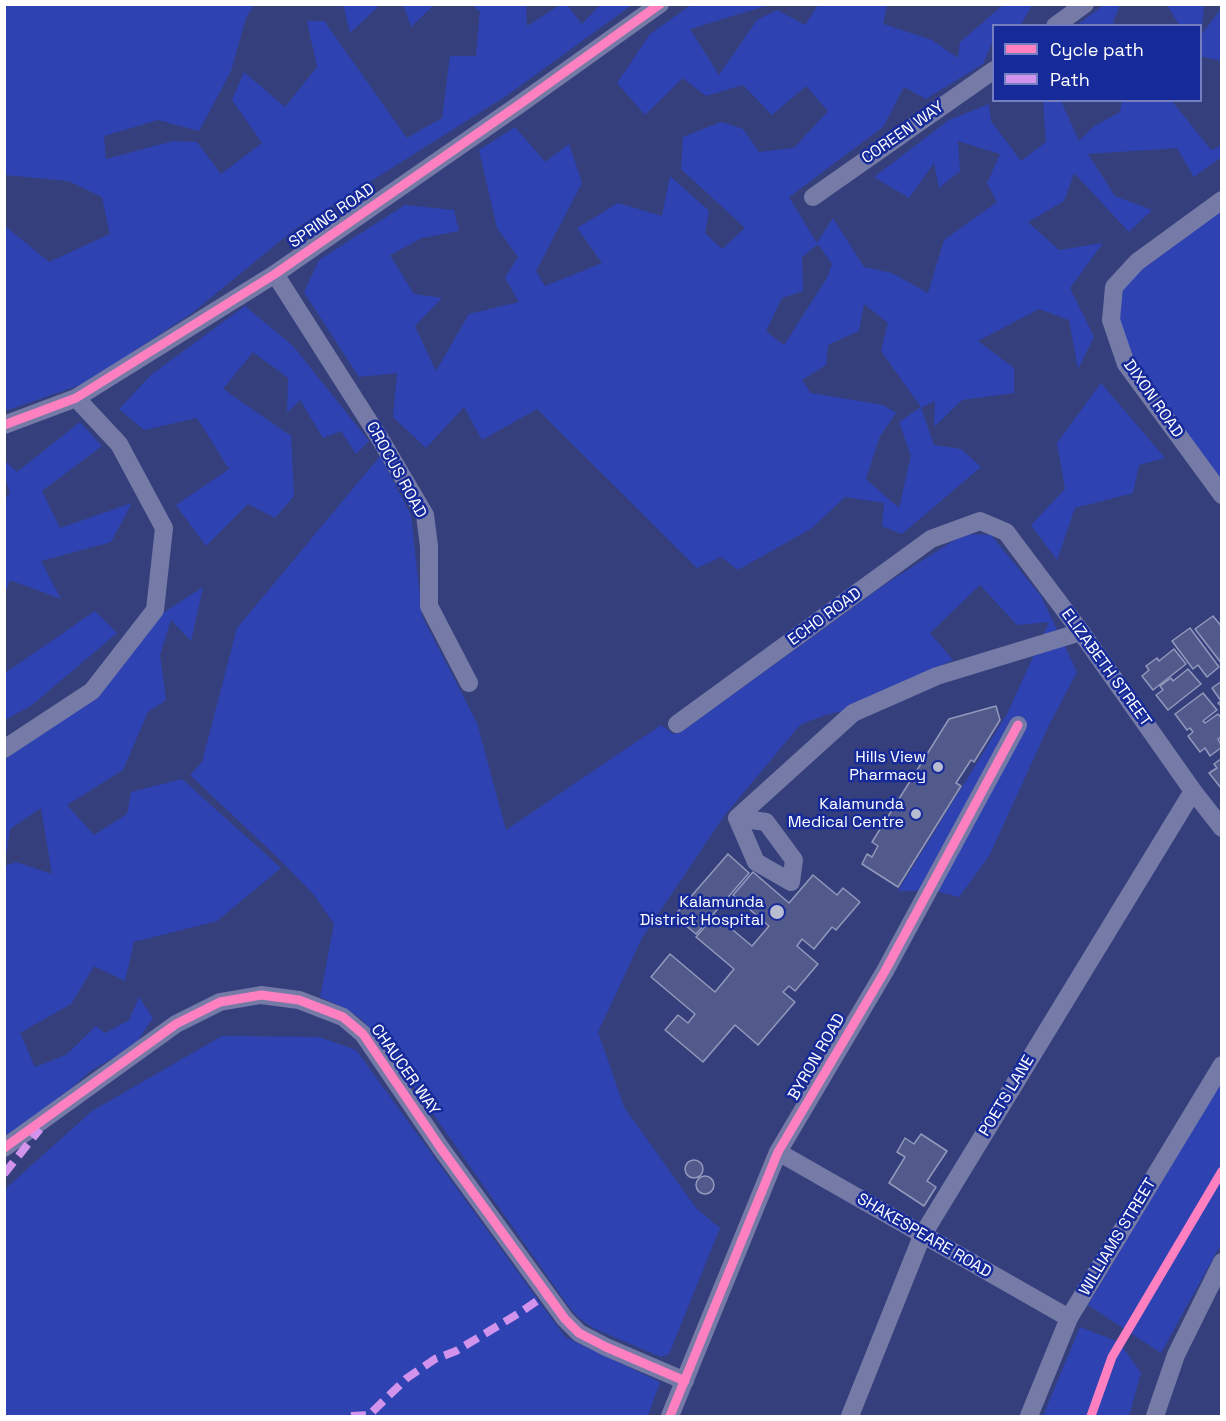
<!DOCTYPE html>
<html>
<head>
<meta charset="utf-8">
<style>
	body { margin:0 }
	#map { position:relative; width:1226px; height:1421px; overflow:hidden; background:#353f7c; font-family:"Space Grotesk",sans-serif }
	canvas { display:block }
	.frame { position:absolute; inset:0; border:6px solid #fff; pointer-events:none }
	.legend { position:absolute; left:992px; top:24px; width:210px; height:78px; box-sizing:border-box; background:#172a9a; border:2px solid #747fc2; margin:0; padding:8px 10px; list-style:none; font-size:18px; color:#fff }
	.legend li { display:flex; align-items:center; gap:12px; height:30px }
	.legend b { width:30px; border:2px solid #747fc2 }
</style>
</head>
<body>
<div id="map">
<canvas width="1226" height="1421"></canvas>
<div class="frame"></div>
<ul class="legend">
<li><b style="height:8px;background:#ff80c0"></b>Cycle path</li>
<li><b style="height:8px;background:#d193ec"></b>Path</li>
</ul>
</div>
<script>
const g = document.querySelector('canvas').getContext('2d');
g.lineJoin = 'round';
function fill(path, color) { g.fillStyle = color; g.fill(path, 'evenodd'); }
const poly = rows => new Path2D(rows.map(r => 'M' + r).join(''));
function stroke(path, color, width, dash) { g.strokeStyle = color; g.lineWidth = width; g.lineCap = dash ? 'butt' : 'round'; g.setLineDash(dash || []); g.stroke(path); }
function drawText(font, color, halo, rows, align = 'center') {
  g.font = font + ' "Space Grotesk",sans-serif'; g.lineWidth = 5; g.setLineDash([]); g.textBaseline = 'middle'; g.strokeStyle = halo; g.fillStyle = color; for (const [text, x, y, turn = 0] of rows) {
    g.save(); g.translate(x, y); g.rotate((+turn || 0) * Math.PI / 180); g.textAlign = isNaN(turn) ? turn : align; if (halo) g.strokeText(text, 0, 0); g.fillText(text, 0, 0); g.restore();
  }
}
fill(poly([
	[343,4,380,4,380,5,350,33],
	[403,4,434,4,434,5,411,27],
	[1105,4,1120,5,1113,22,1116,25,1077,25],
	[5,5,254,5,246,18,231,71,199,131,158,120,104,136,106,159,173,141,197,142,221,174,262,143,232,100,244,72,285,107,317,67,307,21,324,21,407,138,442,118,450,56,476,56,480,9,478,11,473,5,526,5,527,26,560,5,567,5,582,24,600,5,632,5,506,96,295,229,192,313,86,383,5,411,4,225,49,262,110,234,102,197,68,181,5,175],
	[691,5,769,5,690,29,719,75,757,20,777,10,805,25,818,5,887,5,883,24,932,40,958,58,960,42,1003,5,1032,5,1021,25,994,26,993,41,983,64,926,99,904,87,883,127,789,197,817,243,833,218,864,267,892,273,928,293,944,240,997,202,987,183,1000,154,958,141,960,171,939,188,934,163,909,198,874,177,949,120,989,104,991,121,1021,161,1046,142,1043,101,1061,101,1079,141,1094,126,1120,112,1122,101,1172,101,1211,150,1221,146,1221,157,1194,177,1177,148,1088,154,1115,196,1152,210,1129,232,1074,173,1064,201,1028,222,1059,250,1103,243,1070,288,1094,337,1078,369,1069,320,1039,309,978,341,1014,368,1014,393,962,400,934,427,935,401,921,408,934,445,961,449,981,467,902,534,882,526,884,503,845,497,812,528,738,570,721,557,697,568,537,409,482,440,464,407,426,448,393,417,397,373,359,377,304,292,319,260,405,205,454,210,459,231,422,238,390,255,414,294,442,298,415,326,436,371,469,314,519,302,505,278,518,257,497,228,479,150,515,127,545,162,569,144,582,183,536,271,545,286,602,263,577,228,618,203,662,216,670,176,709,211,705,233,722,249,745,228,681,169,683,137,721,122,743,129,759,152,794,148,828,111,806,86,772,115,743,85,706,96,683,78,645,115,617,83,650,34],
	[818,244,832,264,827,278,784,345,766,331,782,298,803,291,802,257],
	[864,304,888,323,881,351,921,407,899,422,911,456,899,508,866,479,880,436,896,413,883,405,811,393,802,380,826,365,828,345,859,331],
	[1167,5,1202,5,1204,7,1201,34,1200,26,1179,25],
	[1221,9,1221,61,1200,56,1201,35],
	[1221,202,1221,495,1126,364,1114,287],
	[245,306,293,346,369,441,356,454,341,431,323,438,300,400,287,413,288,378,253,352,223,389,291,436,294,496,275,518,248,504,206,546,176,505,229,469,197,418,144,430,119,409,152,374],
	[1101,383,1165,458,1139,465,1133,493,1075,508,1057,560,1031,525,1065,489,1057,443],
	[80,422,102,446,42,491,60,528,132,503,111,542,41,561,61,599,10,580,5,593,5,499,10,493,5,477,5,461,17,472],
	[380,456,411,515,422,616,477,723,506,830,661,725,673,734,681,732,887,583,964,534,991,535,1041,596,1077,672,1050,723,989,856,959,897,936,891,898,891,1007,714,1049,622,1017,625,980,585,930,633,953,660,842,711,825,715,800,725,724,816,642,938,598,1032,624,1107,696,1208,720,1228,669,1354,661,1357,593,1328,577,1316,567,1304,381,1040,360,1018,345,1008,320,997,334,924,314,895,278,858,190,775,202,762,237,628],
	[203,587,191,641,171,620,160,655,166,700,148,712,123,770,67,805,94,835,127,814,131,792,182,779,281,868,217,921,134,942,125,981,94,966,71,1004,20,1033,35,1067,66,1055,96,1026,105,1033,129,1020,139,997,153,1018,135,1045,89,1072,33,1123,5,1135,5,866,16,862,52,874,41,808,10,829,5,865,4,760,89,700,157,617],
	[95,611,117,633,32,705,5,720,5,673],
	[222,1036,319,1037,356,1050,565,1337,660,1382,648,1416,5,1416,4,1190,92,1111],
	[1221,1080,1221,1244,1161,1353,1088,1305],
	[1080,1327,1119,1342,1141,1373,1129,1416,1043,1416]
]), '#2e43b1');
const building = poly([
	[1213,616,1222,627,1222,664,1195,629,1213,616],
	[1190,628,1219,667,1207,677,1198,665,1193,669,1172,641,1190,628],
	[1174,649,1186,664,1153,690,1142,676,1149,670,1146,666,1157,658,1159,661,1174,649],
	[1188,669,1201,684,1168,710,1156,695,1163,690,1160,686,1171,678,1173,681,1188,669],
	[1222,681,1222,707,1218,703,1221,701,1212,688,1222,681],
	[1203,693,1217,710,1203,721,1205,723,1218,714,1222,719,1222,736,1218,739,1222,747,1210,756,1205,748,1200,752,1188,736,1193,732,1190,728,1187,730,1175,714,1203,693],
	[996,706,1000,720,974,762,971,760,956,783,961,786,898,887,862,864,867,854,872,857,878,846,872,842,949,719,996,706],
	[1222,758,1222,787,1221,788,1209,773,1217,768,1214,764,1222,758],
	[728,854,749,873,696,934,674,916,728,854],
	[753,872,789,903,813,875,837,895,843,888,860,902,836,930,832,927,814,949,802,939,797,946,818,964,795,991,789,986,783,992,795,1002,758,1045,735,1025,703,1062,665,1030,678,1015,688,1023,695,1014,651,977,670,954,715,992,734,969,696,937,715,915,752,946,769,926,733,895,753,872],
	[921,1134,947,1151,927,1181,936,1187,924,1206,889,1183,905,1157,897,1152,905,1138,914,1144,921,1134],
	'685 1169a9 9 0 1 1 18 0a9 9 0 1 1-18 0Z',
	'696 1185a9 9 0 1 1 18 0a9 9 0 1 1-18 0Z'
]);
fill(building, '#525a8b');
stroke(building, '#9399bb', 1.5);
stroke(poly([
	[1055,26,1085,4],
	[813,197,994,70],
	[1222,200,1137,262,1114,287,1111,320,1126,364,1222,495],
	[275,274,382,442,425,515,429,546,429,606,469,683],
	[4,425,76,398,275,274,520,104,660,4],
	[677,724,931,539,980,521,1006,532,1081,632,1193,791,1222,828],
	[4,749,92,691,155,610,164,528,119,444,76,398],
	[737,818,766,822,794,860,791,882,756,862,737,818,853,713,937,676,1081,632],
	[4,1148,176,1024,220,1002,261,995,299,1000,343,1017,363,1034,440,1147,565,1319,579,1333,606,1347,685,1381],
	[778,1152,1069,1318],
	[670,1416,778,1152,885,971,1018,725],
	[850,1416,922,1236,1193,791],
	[1029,1416,1069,1318,1222,1065],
	[1155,1416,1176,1355,1222,1262]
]), '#757ba6', 18);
stroke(poly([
	[4,1174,40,1129],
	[351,1416,369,1415,407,1378,435,1359,456,1351,521,1312,547,1294]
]), '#d193ec', 8, [15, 8]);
stroke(poly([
	[4,425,76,398,275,274,520,104,660,4],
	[4,1148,176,1024,220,1002,261,995,299,1000,343,1017,363,1034,440,1147,565,1319,579,1333,606,1347,685,1381],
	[670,1416,778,1152,885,971,1018,725],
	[1091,1416,1112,1357,1222,1171]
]), '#ff80c0', 9);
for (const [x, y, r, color] of [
	[938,767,6,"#b8bcd1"],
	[916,814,6,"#b8bcd1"],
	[777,912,8,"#b8bcd1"]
]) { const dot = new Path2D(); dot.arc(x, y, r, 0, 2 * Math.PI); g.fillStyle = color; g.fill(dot); stroke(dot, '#172a9a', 2); }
drawText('16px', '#fff', '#172a9a', [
	["COREEN WAY",903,133,-35],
	["SPRING ROAD",332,216,-35],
	["DIXON ROAD",1153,399,55],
	["CROCUS ROAD",396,470,61],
	["ECHO ROAD",825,617,-36],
	["ELIZABETH STREET",1106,668,54],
	["BYRON ROAD",817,1057,-60],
	["CHAUCER WAY",405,1070,55],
	["POETS LANE",1007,1096,-59],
	["SHAKESPEARE ROAD",924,1236,30],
	["WILLIAMS STREET",1118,1237,-59]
]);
drawText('16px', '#fff', '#172a9a', [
	["Hills View",926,758],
	["Pharmacy",926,776],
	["Kalamunda",904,805],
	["Medical Centre",904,823],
	["Kalamunda",764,903],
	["District Hospital",764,921]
], 'right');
</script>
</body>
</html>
